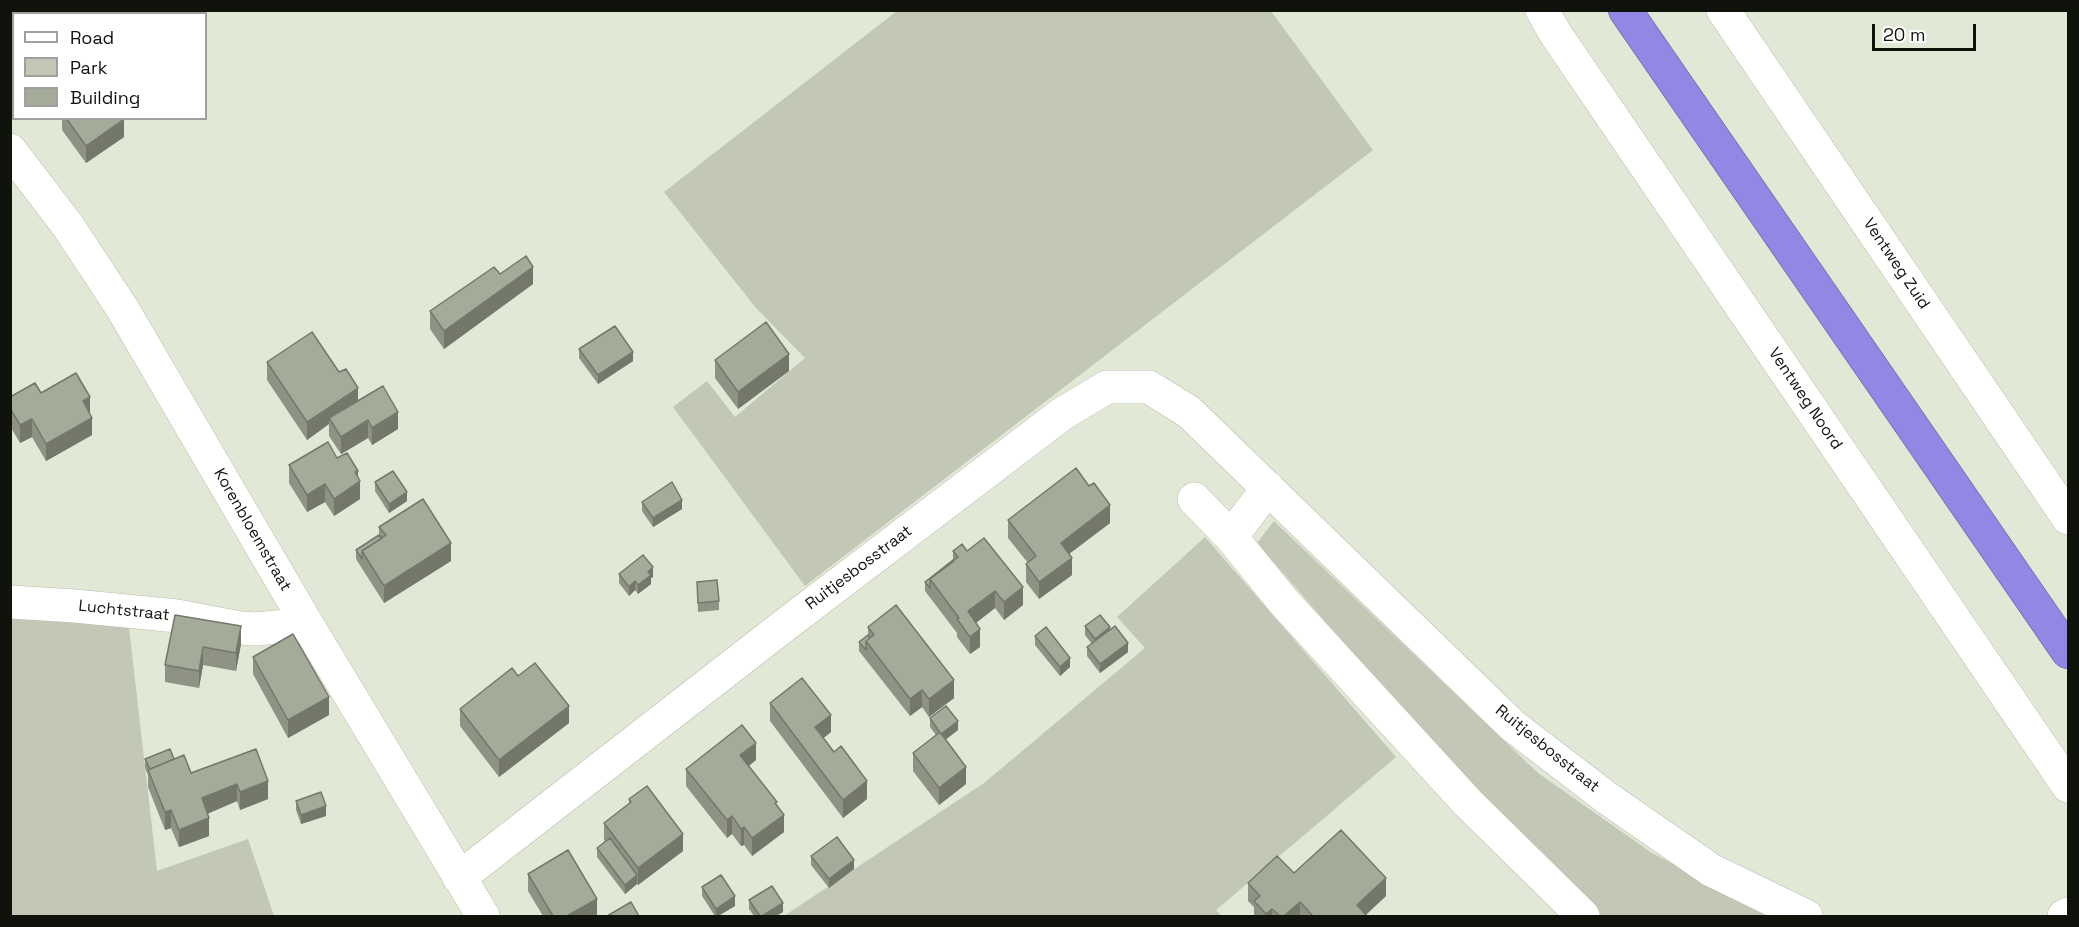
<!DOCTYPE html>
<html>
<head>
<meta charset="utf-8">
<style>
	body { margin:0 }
	#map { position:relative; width:2079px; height:927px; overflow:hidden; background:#e1e8d5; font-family:"Space Grotesk",sans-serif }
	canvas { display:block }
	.frame { position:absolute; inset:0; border:12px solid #10120c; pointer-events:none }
	.legend { position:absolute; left:12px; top:12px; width:195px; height:108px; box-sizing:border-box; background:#fff; border:2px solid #9fa09e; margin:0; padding:8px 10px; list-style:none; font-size:18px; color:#10120c }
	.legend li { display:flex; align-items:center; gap:12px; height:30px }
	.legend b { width:30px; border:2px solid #9fa09e }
	.scale { position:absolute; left:1872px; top:24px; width:104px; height:27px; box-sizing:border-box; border:3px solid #10120c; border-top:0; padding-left:8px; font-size:18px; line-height:21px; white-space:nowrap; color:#10120c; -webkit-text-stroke:4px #fff; paint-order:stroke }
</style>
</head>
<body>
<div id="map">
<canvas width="2079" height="927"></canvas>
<div class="frame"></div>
<ul class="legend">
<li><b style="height:8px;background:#fff"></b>Road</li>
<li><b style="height:16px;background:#c2c8b5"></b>Park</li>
<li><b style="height:16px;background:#a5ab99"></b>Building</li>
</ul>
<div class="scale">20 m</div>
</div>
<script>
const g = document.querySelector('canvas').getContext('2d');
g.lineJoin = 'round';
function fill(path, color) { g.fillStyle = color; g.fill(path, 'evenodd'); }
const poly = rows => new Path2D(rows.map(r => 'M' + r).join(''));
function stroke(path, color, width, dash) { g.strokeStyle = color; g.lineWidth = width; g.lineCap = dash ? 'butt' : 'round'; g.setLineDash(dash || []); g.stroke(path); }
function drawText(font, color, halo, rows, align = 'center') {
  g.font = font + ' "Space Grotesk",sans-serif'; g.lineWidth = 6; g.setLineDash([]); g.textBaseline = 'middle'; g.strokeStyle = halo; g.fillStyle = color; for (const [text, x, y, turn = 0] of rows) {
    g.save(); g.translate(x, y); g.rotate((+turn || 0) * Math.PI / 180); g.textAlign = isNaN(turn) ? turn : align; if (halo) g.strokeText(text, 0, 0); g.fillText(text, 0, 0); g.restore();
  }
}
fill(poly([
	[897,11,1271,11,1373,150,805,586,673,407,707,381,735,417,805,358,756,308,664,192],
	[1274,521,1538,773,1652,853,1772,916,1598,916,1448,763,1257,543],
	[1205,537,1396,757,1216,910,1222,916,784,916,984,783,1145,648,1117,617],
	[10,613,128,619,157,871,248,839,274,916,11,916]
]), '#c2c8b5');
const minor = poly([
	[1542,10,1555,33,2068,786],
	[1723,10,2068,518],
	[10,150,68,226,122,308,307,624,483,916],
	[1194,499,1231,537,1283,601,1468,803,1583,916],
	[1231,537,1268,488],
	[10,602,75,606,177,616,240,628,256,629,307,624],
	[459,878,785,625,1062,414,1107,387,1149,387,1189,412,1513,726,1607,798,1711,870,1806,916],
	[2064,916,2068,914]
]);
const highway = poly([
	[1625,10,2068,652]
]);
stroke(minor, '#b7bdab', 34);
stroke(highway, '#635f98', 34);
stroke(minor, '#fff', 33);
stroke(highway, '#9088e4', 33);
fill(poly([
	[62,118,123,118,124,137,86,163,62,130],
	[500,274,533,284,444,349,430,329,430,311],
	[579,349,633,361,598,384,579,358],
	[715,360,789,371,738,409,715,378],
	[267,362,358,401,398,429,372,445,368,438,341,454,329,436,329,424,307,440,267,380],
	[41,393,90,414,92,435,46,461,32,437,20,443,10,426,10,397],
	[337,458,358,477,360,499,334,516,325,502,307,512,289,483,289,465],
	[375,482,407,501,389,513,375,491],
	[642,502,682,509,653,527,642,511],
	[1008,520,1110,523,1069,554,1072,575,1039,599,1026,582,1026,564,1028,563,1008,538],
	[379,527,451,561,384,603,356,559,356,550,379,535],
	[953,551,967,551,1023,605,1004,620,995,608,976,623,980,647,970,654,957,637,957,633,925,591,925,582,953,560],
	[619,574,653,577,651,578,651,584,638,594,635,590,629,596,619,583],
	[697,582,719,601,719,610,698,612],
	[241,626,241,644,236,671,203,665,199,688,165,682,165,665],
	[1085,626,1110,630,1128,652,1100,673,1087,656,1087,647,1092,644,1085,635],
	[868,627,954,698,929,717,922,707,910,716,859,651,859,642,868,635],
	[1035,636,1070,667,1060,676,1035,645],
	[253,657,329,715,288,738,253,674],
	[770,703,831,732,823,738,867,799,843,818,770,721],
	[460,709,569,723,499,777,460,726],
	[930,718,958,730,945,740,966,784,939,805,913,771,913,753,936,735,930,727],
	[256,749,268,799,240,810,237,801,207,814,209,836,179,847,171,828,165,830,148,787,148,775,145,768,145,759,174,759,191,773],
	[756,760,749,766,777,806,784,832,752,856,744,845,741,846,732,834,727,838,686,786,686,769],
	[629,799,683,851,638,885,637,884,625,894,597,857,597,848,605,841,604,840,604,823,629,804],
	[296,801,326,816,301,824,296,810],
	[811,856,854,869,829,888,811,865],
	[1294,873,1386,896,1366,915,1367,916,1254,916,1254,907,1248,901,1248,883],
	[528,874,597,916,543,916,528,891],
	[702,887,735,906,718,916,715,916,702,896],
	[749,900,783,912,776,916,754,916,749,909]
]), '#8e9384');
fill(poly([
	[14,78,14,87,10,90,10,81],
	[124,119,124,137,86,163,86,146],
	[533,267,533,284,444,349,444,331],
	[633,352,633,361,598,384,598,375],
	[789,354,789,371,738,409,738,392],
	[358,388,358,405,329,418,329,424,307,440,307,422],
	[90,397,90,415,83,401],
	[398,412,398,429,372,445,372,428],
	[92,418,92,435,46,461,46,444],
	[32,419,32,437,20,443,20,425],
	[368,420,368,438,341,454,341,437],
	[358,471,358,483,360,481,360,499,334,516,334,499,355,472],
	[325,484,325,502,307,512,307,495],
	[407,492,407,501,389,513,389,504],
	[682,500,682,509,653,527,653,518],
	[1110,505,1110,523,1061,560,1061,543],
	[451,543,451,561,384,603,384,586],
	[1072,558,1072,575,1039,599,1039,582],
	[653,567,653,577,651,578,651,584,638,594,638,585,648,572],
	[635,581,635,590,629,596,629,587],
	[1023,587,1023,605,1004,620,1004,602],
	[995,591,995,608,968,629,968,611],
	[241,626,241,644,236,671,236,653],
	[1110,627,1110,636,1095,648,1095,639],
	[980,629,980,647,970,654,970,637],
	[1128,643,1128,652,1100,673,1100,664],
	[203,647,203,665,199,688,199,671],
	[1070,658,1070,667,1060,676,1060,667],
	[954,680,954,698,929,717,929,699],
	[922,690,922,707,910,716,910,699],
	[329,697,329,715,288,738,288,720],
	[569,706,569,723,499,777,499,760],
	[831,715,831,732,815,745,815,727],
	[958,721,958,730,941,743,941,734],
	[756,743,756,760,740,772,740,755],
	[966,767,966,784,939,805,939,788],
	[268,781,268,799,240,810,240,792],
	[867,781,867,799,843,818,843,800],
	[237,784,237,801,202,816,202,798],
	[326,806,326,816,301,824,301,815],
	[171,810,171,828,165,830,165,812],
	[784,815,784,832,752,856,752,838],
	[732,816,732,834,727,838,727,820],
	[209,818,209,836,179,847,179,830],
	[744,827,744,845,741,846,741,829],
	[683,834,683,851,638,885,638,868],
	[854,860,854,869,829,888,829,879],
	[637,875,637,884,625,894,625,885],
	[1386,878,1386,896,1364,916,1357,905],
	[735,896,735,906,718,916,716,916,716,909],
	[597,899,597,916,567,916],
	[1300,902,1300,916,1284,916],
	[783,903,783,912,776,916,762,916],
	[1272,909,1272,916,1266,916,1266,914]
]), '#74786b');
const building = poly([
	[10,72,14,75,14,78,10,81,10,72],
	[66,118,123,118,124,119,86,146,66,118],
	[526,256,533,267,444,331,430,311,494,267,500,274,526,256],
	[766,322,789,354,738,392,715,360,766,322],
	[615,326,633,352,598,375,579,349,615,326],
	[312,332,339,372,346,369,358,388,307,422,267,362,312,332],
	[76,373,90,397,83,401,92,418,46,444,32,419,20,425,10,408,10,397,35,383,41,393,76,373],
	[383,386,398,412,372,428,368,420,341,437,329,418,383,386],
	[328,442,337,458,347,453,358,471,355,472,360,481,334,499,325,484,307,495,289,465,328,442],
	[1076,468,1089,486,1094,483,1110,505,1061,543,1072,558,1039,582,1026,564,1036,556,1008,520,1076,468],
	[393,471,407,492,389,504,375,482,393,471],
	[672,482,682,500,653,518,642,502,672,482],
	[423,499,451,543,384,586,362,551,386,535,379,527,423,499],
	[379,535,382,538,362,551,362,559,356,550,379,535],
	[984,538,1023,587,1004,602,995,591,968,611,980,629,970,637,957,619,959,618,930,579,958,557,953,551,962,544,967,551,984,538],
	[643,555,653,567,648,572,651,575,638,585,635,581,629,587,619,574,643,555],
	[953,560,954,561,930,579,930,588,925,582,953,560],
	[717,580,719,601,698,603,697,582,717,580],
	[896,605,954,680,929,699,922,690,910,699,866,641,874,635,868,627,896,605],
	[175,615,241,626,236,653,203,647,199,671,165,665,175,615],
	[1100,615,1110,627,1095,639,1085,626,1100,615],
	[1115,626,1128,643,1100,664,1087,647,1115,626],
	[1046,627,1070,658,1060,667,1035,636,1046,627],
	[293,634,329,697,288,720,253,657,293,634],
	[868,635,870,638,866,641,866,650,859,642,868,635],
	[535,663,569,706,499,760,460,709,512,668,518,676,535,663],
	[802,678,831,715,815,727,834,752,841,746,867,781,843,800,770,703,802,678],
	[946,706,958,721,941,734,930,718,946,706],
	[742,725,756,743,740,755,777,802,775,803,784,815,752,838,744,827,741,829,732,816,727,820,686,769,742,725],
	[940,732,966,767,939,788,913,753,940,732],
	[170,749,174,759,150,769,145,759,170,749],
	[256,749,268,781,240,792,237,784,202,798,209,818,179,830,171,810,165,812,148,770,184,755,191,773,256,749],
	[647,786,683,834,638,868,604,823,631,802,629,799,647,786],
	[321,792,326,806,301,815,296,801,321,792],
	[1341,830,1386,878,1357,905,1367,916,1313,916,1300,902,1284,916,1280,916,1272,909,1266,914,1254,901,1260,896,1248,883,1277,856,1294,873,1341,830],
	[837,837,854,860,829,879,811,856,837,837],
	[610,838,637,875,625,885,597,848,610,838],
	[568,850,597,899,567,916,553,916,528,874,568,850],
	[721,875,735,896,716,909,702,887,721,875],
	[772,886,783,903,762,916,760,916,749,900,772,886],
	[631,902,639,916,607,916,631,902]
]);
fill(building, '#a5ab99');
stroke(building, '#74786b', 1.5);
drawText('16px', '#10120c', '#fff', [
	["Ventweg Zuid",1896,264,56],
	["Ventweg Noord",1805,399,56],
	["Korenbloemstraat",252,530,60],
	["Ruitjesbosstraat",859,568,-37],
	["Luchtstraat",124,611,6],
	["Ruitjesbosstraat",1547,749,39]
]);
</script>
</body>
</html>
